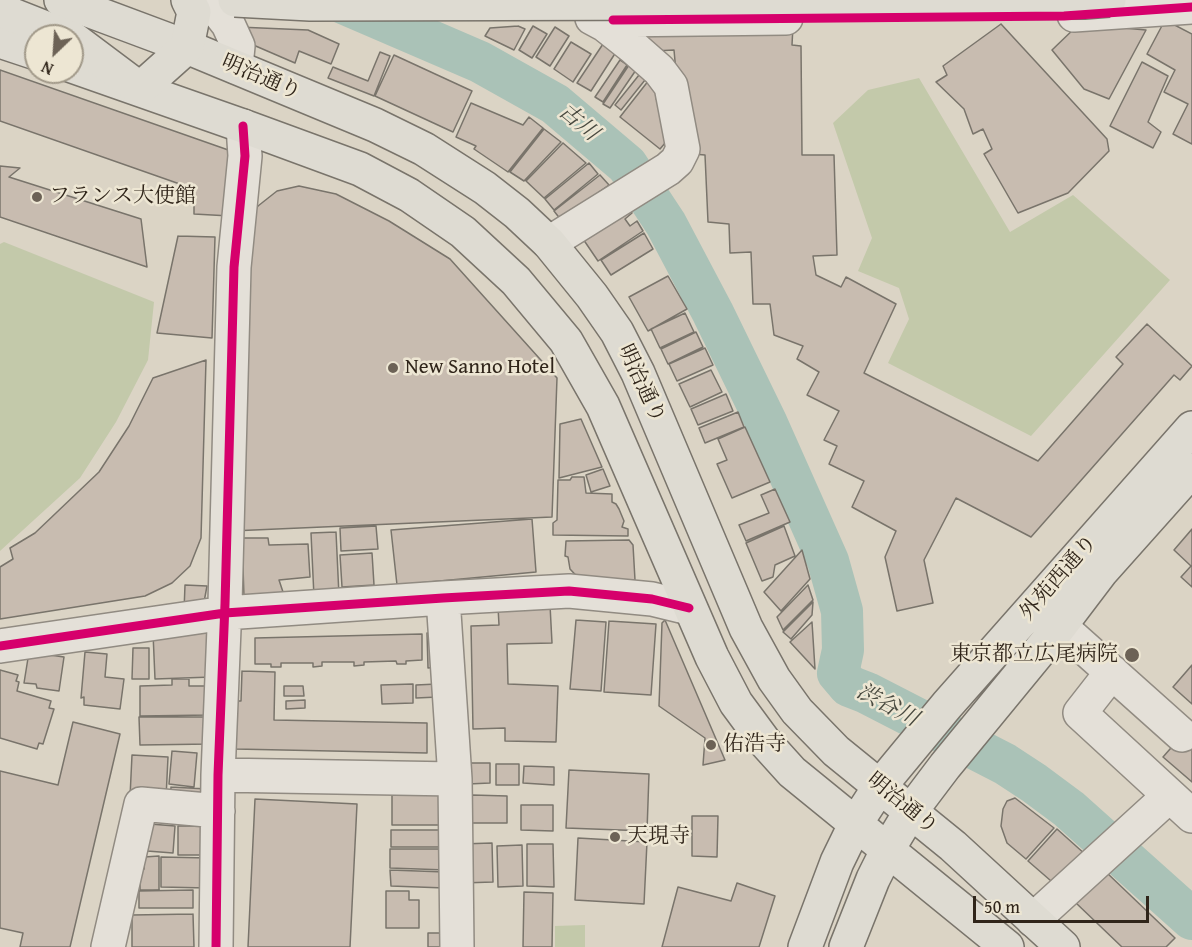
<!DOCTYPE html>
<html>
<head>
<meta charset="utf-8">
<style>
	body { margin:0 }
	#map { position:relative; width:1192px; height:947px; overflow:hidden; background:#dbd4c5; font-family:"Gentium Book Plus",serif }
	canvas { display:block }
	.north { position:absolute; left:24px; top:24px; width:60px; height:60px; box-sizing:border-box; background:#ede6d3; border:2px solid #a19989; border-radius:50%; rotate:205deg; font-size:16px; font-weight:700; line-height:24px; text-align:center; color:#30251a }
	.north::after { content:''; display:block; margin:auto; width:21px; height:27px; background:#6c6256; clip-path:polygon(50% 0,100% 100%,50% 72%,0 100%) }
	.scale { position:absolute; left:973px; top:896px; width:176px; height:27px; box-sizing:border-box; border:3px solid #30251a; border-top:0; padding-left:8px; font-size:18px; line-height:21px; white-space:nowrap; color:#30251a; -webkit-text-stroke:4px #ede6d3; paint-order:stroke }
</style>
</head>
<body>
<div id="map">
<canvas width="1192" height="947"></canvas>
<div class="north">N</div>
<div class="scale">50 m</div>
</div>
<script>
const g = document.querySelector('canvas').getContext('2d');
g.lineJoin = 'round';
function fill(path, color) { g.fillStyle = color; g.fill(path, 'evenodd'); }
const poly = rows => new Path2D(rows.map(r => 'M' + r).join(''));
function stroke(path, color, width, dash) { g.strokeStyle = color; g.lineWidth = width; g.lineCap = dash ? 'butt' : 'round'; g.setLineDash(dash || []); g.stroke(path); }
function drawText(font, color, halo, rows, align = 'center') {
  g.font = font + ' "Gentium Book Plus","Noto Serif JP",serif'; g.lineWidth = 5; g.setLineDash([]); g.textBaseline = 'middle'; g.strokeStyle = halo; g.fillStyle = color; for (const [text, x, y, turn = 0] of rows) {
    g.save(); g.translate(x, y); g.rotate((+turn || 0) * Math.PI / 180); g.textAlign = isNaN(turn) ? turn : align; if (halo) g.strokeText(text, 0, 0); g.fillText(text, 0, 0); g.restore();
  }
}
fill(poly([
	[919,78,1010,232,1073,195,1170,280,1031,436,888,363,909,319,899,288,858,271,872,238,833,123,868,90],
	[4,242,154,302,148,360,116,422,80,478,0,551,0,244],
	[585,925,585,947,555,947,555,926]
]), '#c3c9aa');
stroke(poly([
	[336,0,480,62,555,104,627,165,666,224,713,313,767,424,828,561,842,611,843,650,838,673,849,686,867,693,1005,764,1034,783,1069,809,1192,919]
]), '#aac2b7', 42);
const building = poly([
	[1165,20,1192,34,1192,144,1173,134,1188,104,1164,92,1175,70,1147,54,1165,20],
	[1001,24,1107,139,1109,151,1068,193,1018,213,984,154,992,149,983,129,973,134,964,109,936,82,947,75,943,66,1001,24],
	[1079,24,1146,30,1109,99,1084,89,1052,50,1079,24],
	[518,26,525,29,514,50,485,36,490,28,518,26],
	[533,26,547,34,532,58,519,50,533,26],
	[793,26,792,45,801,46,802,155,834,155,837,255,813,256,816,275,841,287,846,277,896,304,864,373,1038,461,1123,364,1116,357,1147,324,1192,366,1180,380,1174,375,1031,537,956,498,924,560,933,603,897,611,885,557,896,531,852,507,864,481,829,464,837,446,824,440,839,411,807,395,819,372,797,359,803,346,774,335,770,304,753,304,751,252,730,253,729,224,708,222,705,155,693,154,676,72,674,50,654,51,643,40,643,30,793,26],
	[238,27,308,30,339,44,331,64,299,51,295,63,251,44,238,27],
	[555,27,569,36,550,66,536,57,555,27],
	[571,42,591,54,573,82,554,69,571,42],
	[603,44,616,52,591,91,577,83,603,44],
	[380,52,390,56,374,96,328,78,333,67,368,81,380,52],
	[394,55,472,91,453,132,375,96,394,55],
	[620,60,627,65,603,102,595,97,620,60],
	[1142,62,1168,76,1148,122,1161,132,1153,148,1110,126,1142,62],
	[629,65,636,70,610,108,603,104,629,65],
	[0,70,234,152,230,216,194,214,194,189,0,121,0,70],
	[643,70,649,75,621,110,615,105,643,70],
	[649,80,663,92,656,99,667,108,671,136,660,149,620,117,649,80],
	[471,103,523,125,529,117,543,128,508,172,474,149,476,146,456,137,471,103],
	[544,129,561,142,524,181,510,172,544,129],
	[563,143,586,163,544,198,526,181,563,143],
	[589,163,598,174,554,210,545,199,589,163],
	[0,166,20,168,9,177,141,219,147,267,0,217,0,166],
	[600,175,609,185,599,192,568,229,554,211,600,175],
	[299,186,336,194,389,221,450,259,557,378,552,517,231,531,250,217,258,206,277,191,299,186],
	[624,203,632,213,625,219,630,226,637,221,643,231,598,261,579,233,624,203],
	[644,233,653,249,611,275,601,260,644,233],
	[178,236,215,237,212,338,157,333,178,236],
	[668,276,687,309,648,331,629,297,668,276],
	[685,313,694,332,660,348,651,329,685,313],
	[696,332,703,347,668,364,661,349,696,332],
	[705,348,713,365,677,381,669,364,705,348],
	[206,360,201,538,190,566,172,583,145,596,0,619,0,567,13,559,10,548,35,533,99,472,129,426,153,378,206,360],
	[711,370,722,392,690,407,679,384,711,370],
	[726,394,733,411,698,425,691,409,726,394],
	[738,412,744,427,705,443,699,428,738,412],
	[581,419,602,467,559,478,560,424,581,419],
	[745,427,770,482,732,498,717,464,727,460,718,439,745,427],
	[603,469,610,486,591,492,586,475,603,469],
	[572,477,584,477,586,493,612,494,612,502,616,504,619,509,624,521,622,527,628,529,628,536,553,535,553,523,557,520,558,480,570,480,572,477],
	[775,489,790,522,746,541,739,525,769,513,761,495,775,489],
	[532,519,536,572,397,585,391,530,532,519],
	[376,526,378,549,341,551,340,528,376,526],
	[784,526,795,556,775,565,773,577,762,581,746,543,784,526],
	[1192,529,1192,587,1181,577,1191,566,1174,550,1192,529],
	[336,532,339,596,314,597,311,533,336,532],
	[242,538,268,538,269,545,308,544,310,577,279,580,284,595,244,597,242,538],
	[629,540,633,545,635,580,631,580,629,584,584,584,570,569,568,557,565,556,566,541,629,540],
	[802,550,810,579,781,611,764,592,802,550],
	[372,553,374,585,342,587,340,555,372,553],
	[185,585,207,586,204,602,184,611,185,585],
	[808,585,813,600,783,630,777,617,808,585],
	[813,602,812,615,791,639,783,632,813,602],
	[550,605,552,643,507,644,508,684,558,686,556,742,505,741,505,728,473,729,471,626,499,625,498,607,550,605],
	[576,620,606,622,601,691,570,689,576,620],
	[665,620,725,760,703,765,705,738,659,706,662,623,665,620],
	[609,621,656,624,651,695,604,692,609,621],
	[812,622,815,669,790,642,812,622],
	[211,631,212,677,155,679,153,633,211,631],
	[427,633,436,633,437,667,428,668,427,633],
	[422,634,422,660,406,661,406,664,397,664,396,661,364,662,364,665,354,666,354,662,322,662,322,666,313,667,313,663,281,663,281,667,271,667,271,664,255,664,255,638,422,634],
	[133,648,149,648,149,679,132,679,133,648],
	[29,652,64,657,59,691,37,688,36,684,24,683,29,652],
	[85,652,107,654,105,677,124,679,120,709,84,705,84,697,81,698,85,652],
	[1192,665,1192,704,1173,687,1192,665],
	[0,670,18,675,16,681,19,682,17,691,51,701,49,708,54,709,43,744,39,743,37,749,0,738,0,670],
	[242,671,275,672,274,720,427,723,427,753,235,749,236,701,241,701,242,671],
	[172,679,189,679,189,686,211,686,211,715,140,716,140,686,172,685,172,679],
	[413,684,413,703,382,704,381,685,413,684],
	[437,684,438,697,416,698,416,685,437,684],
	[284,686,303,686,304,696,284,696,284,686],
	[305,700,305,708,286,709,286,701,305,700],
	[139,717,211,717,211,744,140,745,139,717],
	[73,722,120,734,70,947,20,947,23,933,0,928,0,771,58,785,73,722],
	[1192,724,1192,782,1163,757,1192,724],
	[172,751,197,753,194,787,169,784,172,751],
	[132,755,168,757,166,798,130,797,132,755],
	[468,763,490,763,490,783,468,784,468,763],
	[496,764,519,764,519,785,496,785,496,764],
	[524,766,554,767,554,785,523,783,524,766],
	[569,770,649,774,647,831,566,828,569,770],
	[171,787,207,789,205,806,170,803,171,787],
	[392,791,447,791,447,825,392,825,392,791],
	[472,795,507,796,507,823,472,823,472,795],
	[1015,798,1054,828,1026,859,1007,843,1001,826,1003,809,1007,801,1015,798],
	[255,799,357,804,350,947,248,947,255,799],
	[521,805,553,805,553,831,521,830,521,805],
	[692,816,718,816,717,857,692,856,692,816],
	[150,824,175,826,173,853,147,851,150,824],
	[178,826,209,826,205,855,178,855,178,826],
	[1057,829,1086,855,1058,887,1028,861,1057,829],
	[391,830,443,830,443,847,391,847,391,830],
	[578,838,647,842,644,904,575,900,578,838],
	[492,843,493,882,462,883,461,844,492,843],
	[527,844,553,844,554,887,527,886,527,844],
	[522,845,523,886,498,887,497,846,522,845],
	[390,849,445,849,446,870,390,868,390,849],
	[159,856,159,890,140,890,140,871,144,869,144,857,159,856],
	[161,857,209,858,208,888,161,887,161,857],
	[390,870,445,872,445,888,391,886,390,870],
	[1106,872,1175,938,1166,947,1122,947,1076,903,1106,872],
	[737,883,775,896,759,947,662,947,678,887,731,901,737,883],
	[193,890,193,908,139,908,139,891,193,890],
	[386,891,409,891,409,900,419,900,419,928,386,928,386,891],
	[524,892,553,893,552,947,523,947,524,892],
	[193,914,194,947,132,947,132,915,193,914],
	[428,933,440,933,440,947,428,947,428,933]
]);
fill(building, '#c8bcb0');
stroke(building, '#79746b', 1.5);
const minor = poly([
	[209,0,228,24,238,46,236,67],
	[1074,15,1192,7],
	[613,20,786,18],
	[549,243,668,169,677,161,683,149,671,86,659,70,634,48,605,25,592,18],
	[443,598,455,779,457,947],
	[1060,626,1182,735],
	[0,646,225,613,443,598,569,591,652,599,689,608],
	[1112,672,1080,713,1192,816],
	[218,775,455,779],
	[1033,920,1169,796],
	[108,947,141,804,218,811],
	[216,947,218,775,225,604,234,267,245,156,243,126]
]);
const major = poly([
	[61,0,187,47,375,125,424,149,485,188,517,213,549,243,592,296,617,332,638,373,746,628,774,679,797,711,836,751,953,846,1063,947],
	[0,41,36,53],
	[72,66,243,126,360,169,409,195,463,232,516,281,566,341,603,406,712,657,736,703,764,741,792,772,1007,947],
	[805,947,837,862,856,823,880,786,947,705,1192,428],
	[846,947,873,879,888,849,911,811,945,766,1060,626,1101,572,1192,470]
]);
const highway = poly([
	[0,10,66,36],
	[72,38,140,89,187,47,194,12,188,0]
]);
stroke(minor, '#918b82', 36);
stroke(major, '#79746b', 36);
stroke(highway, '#79746b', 36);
stroke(minor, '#e4e0d8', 33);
stroke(major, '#dedbd2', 33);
stroke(highway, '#dedbd2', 33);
const highwayBridge = poly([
	[235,0,310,4,1084,2,1109,0]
]);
stroke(highwayBridge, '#79746b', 36, []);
stroke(highwayBridge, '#dedbd2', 33);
stroke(poly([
	[613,20,1064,16,1192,7],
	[0,646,225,613,443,598,569,591,652,599,689,608],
	[216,947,218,775,225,604,234,267,245,156,243,126]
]), '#d6006c', 9);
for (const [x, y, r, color] of [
	[37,197,6,"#6c6256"],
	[393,368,6,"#6c6256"],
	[1132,655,8,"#6c6256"],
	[711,745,6,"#6c6256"],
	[615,837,6,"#6c6256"]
]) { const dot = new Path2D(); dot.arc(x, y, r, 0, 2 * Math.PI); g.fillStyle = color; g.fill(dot); stroke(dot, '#ede6d3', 2); }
drawText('21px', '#30251a', '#ede6d3', [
	["明治通り",261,78,23],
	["明治通り",641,384,65],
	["外苑西通り",1059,578,-49],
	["明治通り",902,804,39]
]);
drawText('21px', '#30251a', '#ede6d3', [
	["フランス大使館",49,197],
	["New Sanno Hotel",405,368],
	["東京都立広尾病院",1118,655,"right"],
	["佑浩寺",723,745],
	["天現寺",627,837]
], 'left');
drawText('italic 22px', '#494a40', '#ede6d3', [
	["古川",578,123,40],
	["渋谷川",887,706,28]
]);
</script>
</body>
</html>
